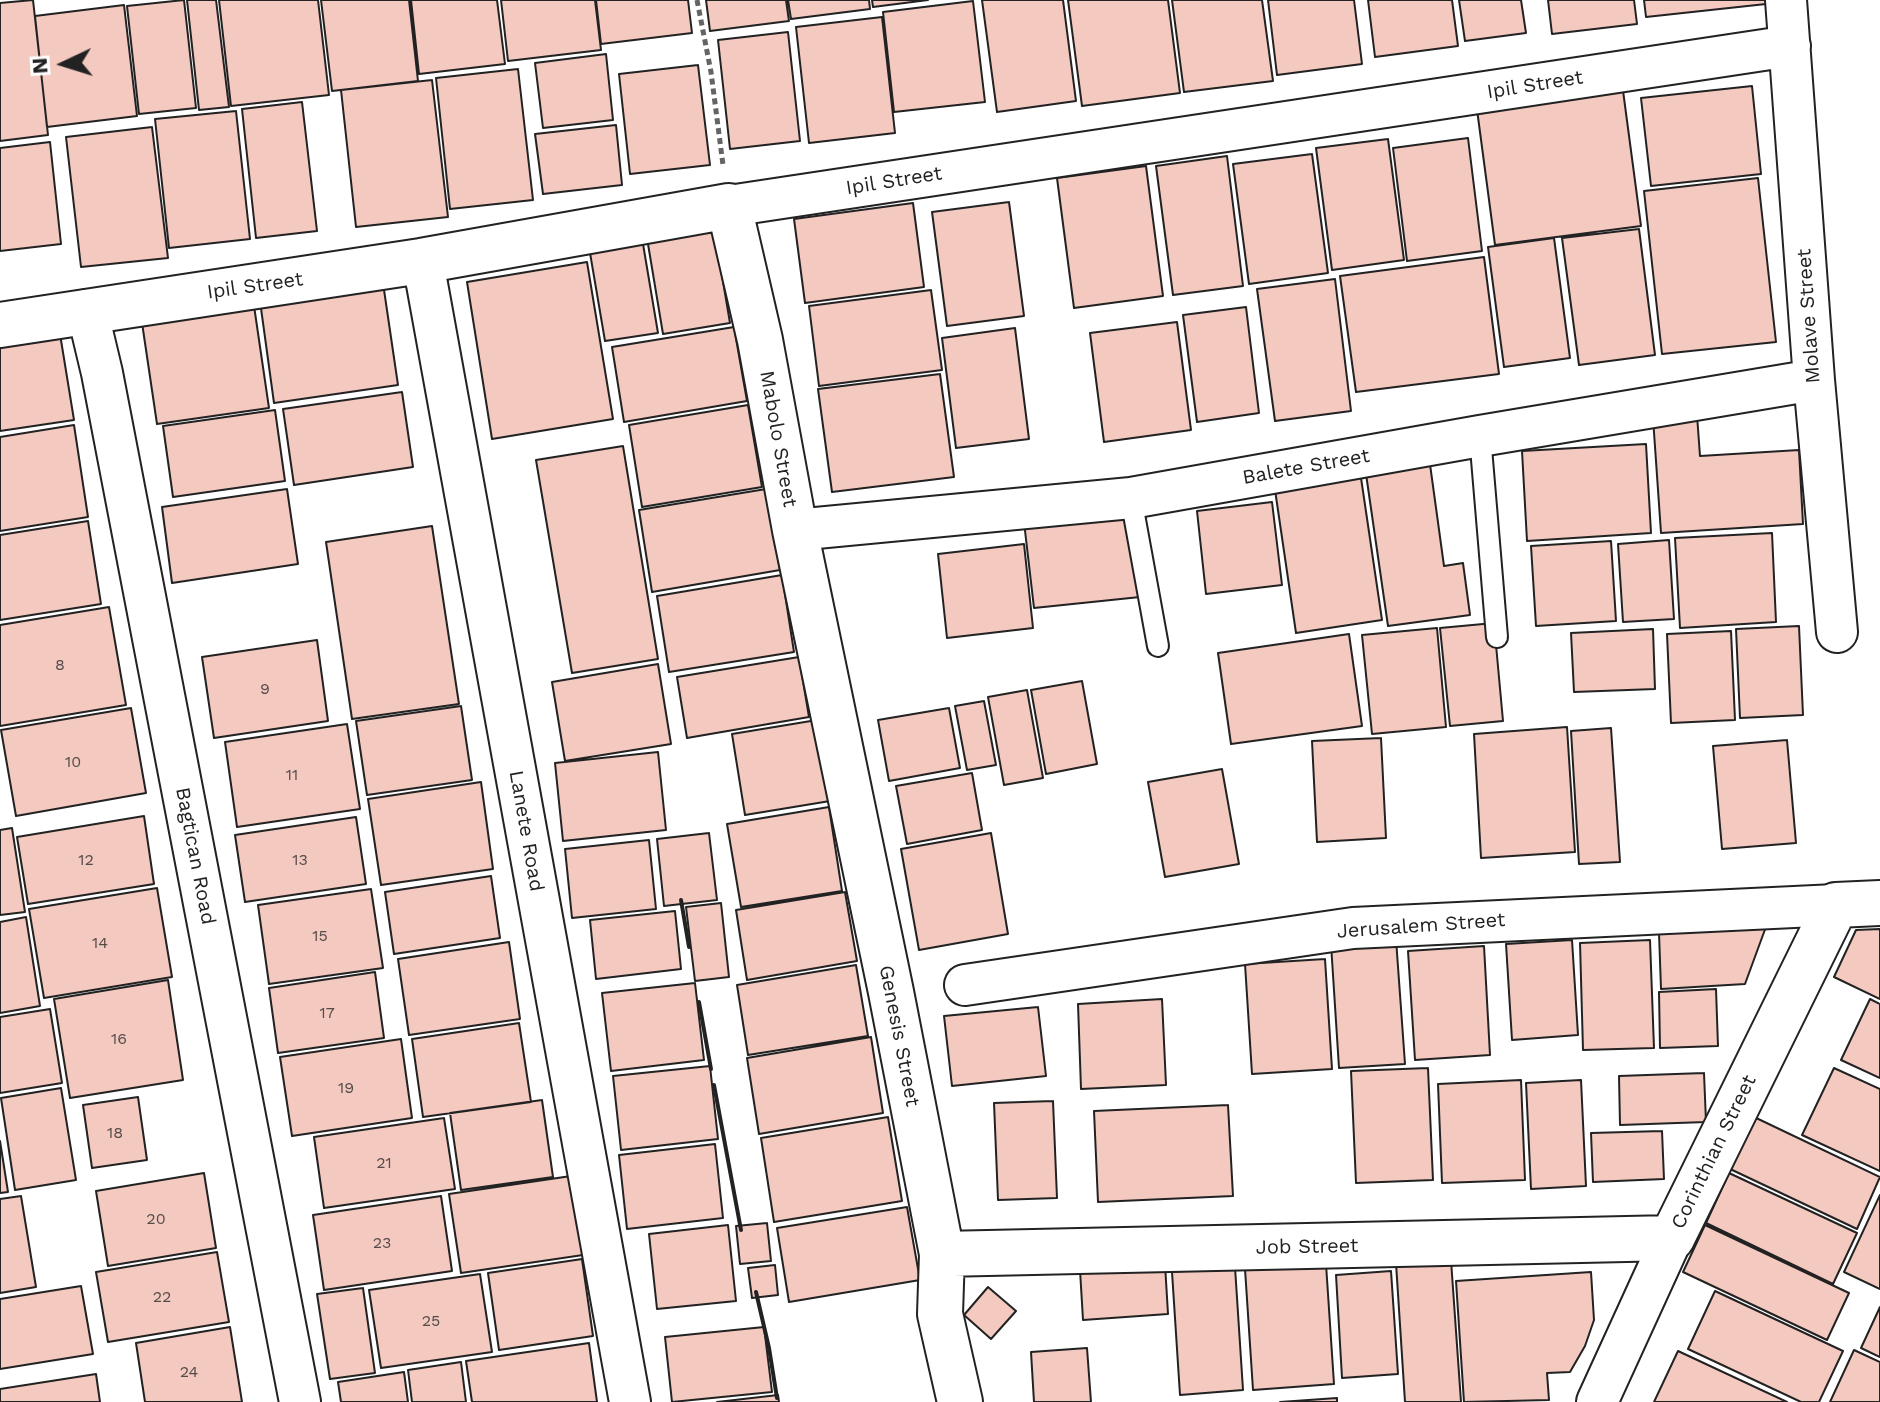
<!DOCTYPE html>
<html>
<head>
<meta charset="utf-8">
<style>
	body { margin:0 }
	#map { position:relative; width:1880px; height:1402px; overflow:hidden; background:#fff; font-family:"Work Sans",sans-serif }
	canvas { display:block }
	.north { position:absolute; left:24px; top:24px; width:80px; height:80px; -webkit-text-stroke:6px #fff; paint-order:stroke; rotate:266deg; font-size:22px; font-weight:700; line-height:32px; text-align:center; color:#222 }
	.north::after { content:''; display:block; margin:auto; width:28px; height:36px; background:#222; clip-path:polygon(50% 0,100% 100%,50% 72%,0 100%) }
</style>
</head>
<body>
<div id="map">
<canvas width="1880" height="1402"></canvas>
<div class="north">N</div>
</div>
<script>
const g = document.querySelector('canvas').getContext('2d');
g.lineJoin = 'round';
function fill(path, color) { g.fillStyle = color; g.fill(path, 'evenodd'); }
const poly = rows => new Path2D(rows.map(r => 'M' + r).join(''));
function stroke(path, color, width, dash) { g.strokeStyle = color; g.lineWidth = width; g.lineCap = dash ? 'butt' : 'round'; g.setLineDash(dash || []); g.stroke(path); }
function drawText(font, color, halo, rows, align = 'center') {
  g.font = font + ' "Work Sans",sans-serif'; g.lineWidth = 6; g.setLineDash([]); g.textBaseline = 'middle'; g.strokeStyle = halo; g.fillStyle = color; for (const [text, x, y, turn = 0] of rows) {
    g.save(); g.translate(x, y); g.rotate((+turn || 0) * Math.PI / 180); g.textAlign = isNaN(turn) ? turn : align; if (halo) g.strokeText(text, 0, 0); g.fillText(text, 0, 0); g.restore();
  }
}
const building = poly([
	[33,0,48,135,0,141,0,3,33,0],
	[184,0,196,108,139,114,127,6,184,0],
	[187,0,216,0,229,107,199,110,187,0],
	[219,0,318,0,329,95,231,106,219,0],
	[321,0,409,0,418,81,332,91,321,0],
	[411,0,497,0,505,64,419,74,411,0],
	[501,0,595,0,601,50,508,61,501,0],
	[596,0,688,0,692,33,601,44,596,0],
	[706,0,786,0,789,21,710,31,706,0],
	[788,0,869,0,870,9,791,19,788,0],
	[872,0,928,0,873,7,872,0],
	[982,0,1063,0,1076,101,997,112,982,0],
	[1068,0,1168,0,1180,93,1082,106,1068,0],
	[1172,0,1262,0,1273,81,1184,92,1172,0],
	[1268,0,1354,0,1362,64,1277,75,1268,0],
	[1368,0,1452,0,1458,46,1375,57,1368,0],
	[1459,0,1521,0,1526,33,1465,41,1459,0],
	[1548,0,1634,0,1637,24,1552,34,1548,0],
	[1644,0,1766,0,1766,4,1646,17,1644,0],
	[973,1,985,102,894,112,883,12,973,1],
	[124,5,137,116,47,127,35,16,124,5],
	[882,17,895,133,809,143,796,27,882,17],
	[788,32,800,141,730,149,718,40,788,32],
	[606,54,613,120,543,128,535,63,606,54],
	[698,65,710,165,630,174,619,74,698,65],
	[518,69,533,200,450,209,436,78,518,69],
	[432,80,448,217,356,227,341,90,432,80],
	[1622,83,1641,226,1495,245,1476,102,1622,83],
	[1752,86,1761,174,1651,186,1641,98,1752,86],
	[302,102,317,231,256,238,242,109,302,102],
	[236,111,250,239,169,248,155,119,236,111],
	[616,125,622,185,543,194,535,134,616,125],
	[152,127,168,258,81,267,66,137,152,127],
	[1468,138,1482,251,1407,261,1393,148,1468,138],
	[1388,139,1404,260,1332,270,1316,148,1388,139],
	[50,142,61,244,0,251,0,148,50,142],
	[1312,154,1328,273,1249,284,1233,164,1312,154],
	[1227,156,1243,286,1173,295,1156,166,1227,156],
	[1146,166,1163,296,1074,308,1057,178,1146,166],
	[1758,178,1776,342,1662,354,1644,191,1758,178],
	[1009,202,1024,316,947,326,932,212,1009,202],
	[913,203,924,287,805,303,794,219,913,203],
	[714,228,730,323,663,334,647,238,714,228],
	[1639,229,1655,355,1579,365,1562,238,1639,229],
	[642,238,658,333,605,341,589,247,642,238],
	[1554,238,1570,358,1504,367,1488,247,1554,238],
	[1484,257,1499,374,1356,392,1340,276,1484,257],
	[587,262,613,419,492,439,467,282,587,262],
	[1335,279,1351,411,1275,421,1257,289,1335,279],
	[383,283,398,385,274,403,260,301,383,283],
	[931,290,942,370,819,386,809,306,931,290],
	[253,299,269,408,157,424,141,316,253,299],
	[1246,307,1259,413,1197,422,1183,315,1246,307],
	[1177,322,1191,430,1104,442,1090,333,1177,322],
	[734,327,747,401,624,422,612,347,734,327],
	[1015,328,1029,439,956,448,942,338,1015,328],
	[60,334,74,420,0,431,0,343,60,334],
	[940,374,954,477,832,492,818,389,940,374],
	[402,392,413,467,294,485,283,409,402,392],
	[748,405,762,487,642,507,629,425,748,405],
	[275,410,285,481,173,497,163,426,275,410],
	[1697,415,1700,456,1799,450,1803,524,1661,533,1653,418,1697,415],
	[74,425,88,517,0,531,0,437,74,425],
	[1646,444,1651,533,1527,541,1522,451,1646,444],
	[623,446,658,659,572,673,536,460,623,446],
	[1429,457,1444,566,1463,563,1470,615,1388,626,1365,467,1429,457],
	[1360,471,1382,620,1296,633,1274,483,1360,471],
	[287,489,298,564,172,583,162,507,287,489],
	[766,489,780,570,652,592,639,510,766,489],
	[1272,502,1282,585,1206,594,1197,511,1272,502],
	[1130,510,1140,597,1034,608,1024,522,1130,510],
	[88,521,101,604,0,620,0,535,88,521],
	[432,526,459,704,352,719,326,542,432,526],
	[1772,533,1776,622,1680,628,1675,538,1772,533],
	[1669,540,1674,619,1623,622,1618,544,1669,540],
	[1611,541,1616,621,1536,626,1531,546,1611,541],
	[1024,544,1033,628,947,638,938,554,1024,544],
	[782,575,794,652,669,672,657,596,782,575],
	[109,607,126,705,0,726,0,625,109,607],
	[1494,623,1503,721,1450,726,1440,628,1494,623],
	[1799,626,1803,715,1740,718,1736,629,1799,626],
	[1437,628,1446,727,1372,734,1362,635,1437,628],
	[1653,629,1655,689,1574,692,1571,633,1653,629],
	[1731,631,1735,720,1671,723,1667,634,1731,631],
	[1349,634,1362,726,1231,744,1218,653,1349,634],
	[317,640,328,721,214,738,202,657,317,640],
	[799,657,809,717,687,738,677,677,799,657],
	[658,664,671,744,565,761,552,682,658,664],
	[1082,681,1097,764,1046,774,1031,690,1082,681],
	[1027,690,1043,778,1004,785,988,697,1027,690],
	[984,701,996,765,967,770,955,706,984,701],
	[461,706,472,780,367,795,356,721,461,706],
	[131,708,146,793,16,816,1,730,131,708],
	[949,708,960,768,889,781,878,720,949,708],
	[817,720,830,801,745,815,732,734,817,720],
	[347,724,360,809,237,827,225,742,347,724],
	[1567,727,1575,852,1481,858,1474,734,1567,727],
	[1611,728,1620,862,1579,864,1571,731,1611,728],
	[1381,738,1386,838,1317,842,1312,741,1381,738],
	[1787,740,1796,843,1722,849,1713,746,1787,740],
	[658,752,666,830,563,841,555,763,658,752],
	[1222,769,1239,864,1165,877,1148,782,1222,769],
	[972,773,982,830,907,844,896,786,972,773],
	[481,782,493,869,381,885,368,799,481,782],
	[829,807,842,891,741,907,727,824,829,807],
	[144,816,154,884,28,904,17,837,144,816],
	[356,817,366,884,245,902,235,835,356,817],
	[12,828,25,912,0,915,0,830,12,828],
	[709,833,717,900,664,906,657,839,709,833],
	[991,833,1008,934,919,950,901,849,991,833],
	[649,840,656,909,572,918,565,849,649,840],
	[491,876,500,938,394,954,385,892,491,876],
	[157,888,172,977,44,998,29,909,157,888],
	[371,889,383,968,269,984,258,905,371,889],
	[845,892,857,961,747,980,736,910,845,892],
	[721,903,729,977,695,981,686,907,721,903],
	[675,911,681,969,596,979,590,920,675,911],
	[26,917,40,1006,0,1013,0,922,26,917],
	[1767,924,1745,984,1661,989,1659,933,1767,924],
	[1880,929,1880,999,1834,977,1856,930,1880,929],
	[1396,939,1405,1064,1339,1068,1331,944,1396,939],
	[1572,940,1578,1035,1512,1040,1506,944,1572,940],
	[1650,940,1654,1048,1583,1050,1580,943,1650,940],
	[509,942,520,1019,409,1035,398,959,509,942],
	[1484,946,1490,1055,1415,1060,1408,951,1484,946],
	[1325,959,1332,1069,1252,1074,1245,964,1325,959],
	[856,965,868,1036,748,1055,737,985,856,965],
	[375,972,384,1038,278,1053,269,988,375,972],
	[168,980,183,1080,70,1098,54,999,168,980],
	[695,983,704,1060,611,1071,602,993,695,983],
	[1716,989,1718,1046,1660,1048,1659,992,1716,989],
	[1162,999,1166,1085,1081,1089,1078,1004,1162,999],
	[1870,999,1880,1004,1880,1078,1841,1060,1870,999],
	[1038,1007,1046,1076,952,1086,944,1016,1038,1007],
	[50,1009,62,1083,0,1093,0,1017,50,1009],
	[519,1023,531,1102,423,1117,412,1039,519,1023],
	[871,1037,883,1113,759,1134,747,1058,871,1037],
	[401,1039,412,1118,292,1136,280,1057,401,1039],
	[710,1066,718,1139,621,1150,613,1076,710,1066],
	[1428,1068,1433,1180,1356,1183,1351,1071,1428,1068],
	[1834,1068,1880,1089,1880,1171,1802,1135,1834,1068],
	[1704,1073,1706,1122,1620,1125,1619,1076,1704,1073],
	[1521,1080,1525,1180,1442,1183,1438,1084,1521,1080],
	[1581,1080,1586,1186,1531,1189,1526,1083,1581,1080],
	[61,1088,76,1180,15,1190,1,1098,61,1088],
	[138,1097,147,1160,92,1168,83,1105,138,1097],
	[542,1100,553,1177,461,1190,450,1113,542,1100],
	[1053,1101,1057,1198,998,1200,994,1103,1053,1101],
	[1228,1105,1233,1196,1098,1202,1094,1111,1228,1105],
	[1752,1116,1880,1177,1857,1229,1728,1168,1752,1116],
	[888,1117,902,1201,774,1222,761,1138,888,1117],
	[444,1118,455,1189,324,1208,314,1137,444,1118],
	[1662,1131,1664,1179,1593,1182,1591,1133,1662,1131],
	[0,1141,8,1192,0,1193,0,1141],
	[715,1144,723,1218,627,1229,619,1155,715,1144],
	[204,1173,216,1248,108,1266,96,1191,204,1173],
	[1729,1173,1857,1233,1833,1284,1706,1223,1729,1173],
	[571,1176,583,1255,461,1273,449,1194,571,1176],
	[1880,1195,1880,1289,1844,1272,1880,1195],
	[21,1196,36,1287,0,1293,0,1199,21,1196],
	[441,1196,452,1271,324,1290,313,1215,441,1196],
	[907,1207,920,1280,789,1302,777,1228,907,1207],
	[767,1223,771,1261,740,1264,736,1226,767,1223],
	[728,1225,736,1301,657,1309,649,1234,728,1225],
	[1705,1225,1849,1293,1827,1340,1683,1272,1705,1225],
	[217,1252,229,1322,108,1342,96,1272,217,1252],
	[582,1259,593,1336,499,1350,488,1273,582,1259],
	[1451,1260,1461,1402,1405,1402,1396,1263,1451,1260],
	[1165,1264,1168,1314,1083,1320,1080,1270,1165,1264],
	[1326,1264,1334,1384,1253,1390,1245,1269,1326,1264],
	[775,1265,778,1295,752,1298,748,1268,775,1265],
	[1235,1267,1243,1390,1180,1395,1172,1272,1235,1267],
	[1391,1271,1398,1374,1342,1378,1336,1275,1391,1271],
	[1591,1272,1594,1320,1585,1346,1570,1372,1547,1373,1549,1400,1464,1402,1456,1281,1591,1272],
	[480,1274,492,1352,381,1368,369,1290,480,1274],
	[81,1286,93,1354,0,1369,0,1299,81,1286],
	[988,1287,1016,1311,991,1339,964,1315,988,1287],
	[363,1288,375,1373,330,1379,317,1294,363,1288],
	[1715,1291,1843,1351,1819,1402,1801,1402,1688,1349,1715,1291],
	[1880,1307,1880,1357,1861,1348,1880,1307],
	[230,1327,242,1402,145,1402,136,1343,230,1327],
	[764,1327,772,1392,672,1402,665,1337,764,1327],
	[589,1343,597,1402,472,1402,466,1361,589,1343],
	[1087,1348,1091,1402,1034,1402,1031,1352,1087,1348],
	[1854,1350,1880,1362,1880,1402,1830,1402,1854,1350],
	[1678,1351,1787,1402,1654,1402,1678,1351],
	[461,1362,466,1402,412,1402,408,1370,461,1362],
	[404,1372,408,1402,341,1402,338,1382,404,1372],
	[96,1374,100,1402,0,1402,0,1389,96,1374],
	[778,1395,779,1402,717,1402,778,1395],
	[1337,1398,1337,1402,1280,1402,1337,1398]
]);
fill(building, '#f3c9c0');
stroke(building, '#222', 2);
const lane = poly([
	[1480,436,1497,637],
	[1131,498,1158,646]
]);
const street = poly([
	[1786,0,1814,380,1837,632],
	[729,206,1790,46],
	[421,261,427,284,630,1402],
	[87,310,102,373,300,1402],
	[795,530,1131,498,1480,436,1814,380],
	[965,985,1353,928,1836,905],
	[1597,1402,1672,1238]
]);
const secondary = poly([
	[0,325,421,261,729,206,760,340,795,530,891,992,942,1254,940,1314,960,1402],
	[942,1254,1672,1238,1836,905,1880,903]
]);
stroke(lane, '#222', 24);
stroke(street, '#222', 44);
stroke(secondary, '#222', 48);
stroke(poly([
	[697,0,711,72,723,165]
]), '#646464', 5, [6, 4]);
stroke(lane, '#fff', 20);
stroke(street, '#fff', 40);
stroke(secondary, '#fff', 44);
stroke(poly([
	[681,900,689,947],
	[699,1002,711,1069],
	[714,1085,741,1230],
	[756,1292,769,1348,777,1398]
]), '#222', 4);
drawText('16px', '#564c4a', null, [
	["8",60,665],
	["9",265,689],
	["10",73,762],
	["11",292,775],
	["12",86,860],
	["13",300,860],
	["15",320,936],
	["14",100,943],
	["17",327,1013],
	["16",119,1039],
	["19",346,1088],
	["18",115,1133],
	["21",384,1163],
	["20",156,1219],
	["23",382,1243],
	["22",162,1297],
	["25",431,1321],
	["24",189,1372]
]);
drawText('20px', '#222', '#fff', [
	["Ipil Street",1535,85,-9],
	["Ipil Street",894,181,-9],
	["Ipil Street",255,286,-8],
	["Molave Street",1809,316,-94],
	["Mabolo Street",778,439,80],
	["Balete Street",1306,467,-10],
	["Lanete Road",526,831,80],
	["Bagtican Road",195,856,79],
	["Jerusalem Street",1421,926,-4],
	["Genesis Street",899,1036,79],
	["Corinthian Street",1714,1152,-64],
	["Job Street",1307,1247,-1]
]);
</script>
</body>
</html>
